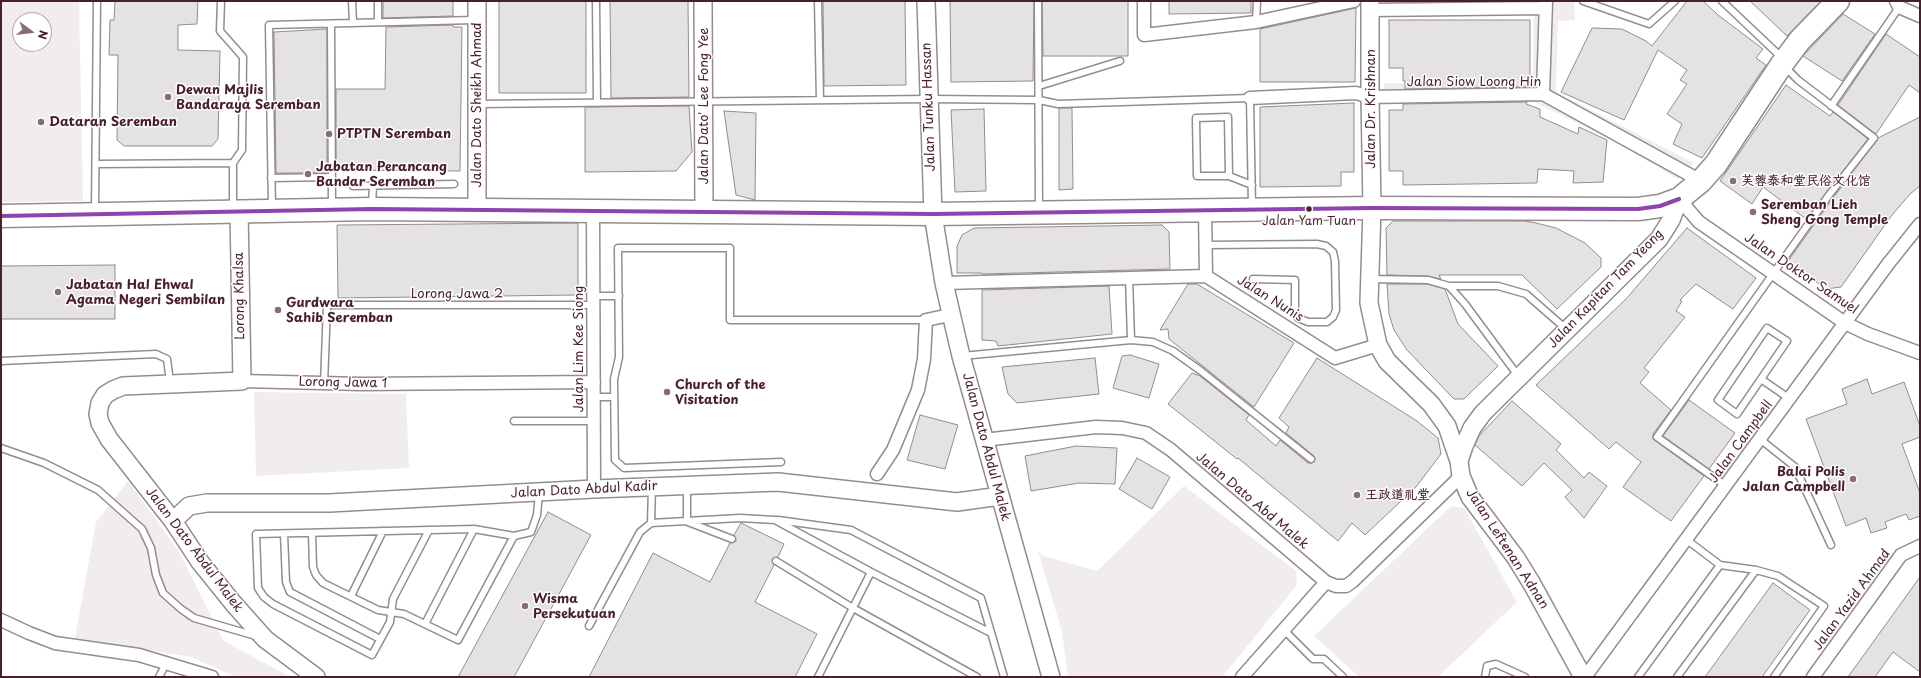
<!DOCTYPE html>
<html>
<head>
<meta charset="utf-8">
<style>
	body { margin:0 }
	#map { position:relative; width:1921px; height:678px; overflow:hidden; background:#fff; font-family:"Playpen Sans",sans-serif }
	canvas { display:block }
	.frame { position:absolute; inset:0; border:2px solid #4a1f2b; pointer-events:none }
	.north { position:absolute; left:12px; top:12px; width:40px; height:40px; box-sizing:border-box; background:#fff; border:1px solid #b7a5aa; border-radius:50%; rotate:105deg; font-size:11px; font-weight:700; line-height:16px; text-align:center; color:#4a1f2b }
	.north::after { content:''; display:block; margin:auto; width:14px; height:18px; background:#896d75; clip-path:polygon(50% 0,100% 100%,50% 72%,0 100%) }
</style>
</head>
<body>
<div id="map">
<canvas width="1921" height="678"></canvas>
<div class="frame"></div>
<div class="north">N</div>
</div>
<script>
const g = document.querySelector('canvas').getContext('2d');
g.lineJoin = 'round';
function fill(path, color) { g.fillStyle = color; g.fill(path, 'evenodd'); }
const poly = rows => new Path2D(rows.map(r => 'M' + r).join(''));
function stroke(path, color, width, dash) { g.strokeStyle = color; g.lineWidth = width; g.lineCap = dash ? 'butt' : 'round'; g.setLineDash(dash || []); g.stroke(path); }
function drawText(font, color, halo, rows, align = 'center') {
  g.font = font + ' "Playpen Sans","LXGW WenKai TC",sans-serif'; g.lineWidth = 3; g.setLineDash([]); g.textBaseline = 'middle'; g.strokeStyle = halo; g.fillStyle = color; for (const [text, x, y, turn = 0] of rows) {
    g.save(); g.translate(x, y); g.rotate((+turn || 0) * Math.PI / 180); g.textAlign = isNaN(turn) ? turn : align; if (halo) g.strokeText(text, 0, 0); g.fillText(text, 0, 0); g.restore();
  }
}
fill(poly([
	[1,1,79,1,83,201,1,202],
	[20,20,44,20,44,44,20,44],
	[1384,1,1574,1,1575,20,1558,21,1556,92,1694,163,1678,179,1612,140,1532,101,1383,102,1384,83,1533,84,1534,15,1385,15],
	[254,392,406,394,409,468,256,476],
	[128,481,178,550,224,641,290,677,235,677,191,657,75,638,96,522],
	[1184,486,1296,571,1297,585,1222,677,1068,677,1062,632,1038,551,1044,556,1097,571],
	[1451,506,1464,508,1517,602,1438,677,1359,677,1314,636]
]), '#f1edee');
const building = poly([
	[115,1,198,1,197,24,178,25,178,50,220,51,218,139,212,146,124,146,117,140,118,55,109,55,110,20,114,20,115,1],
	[383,1,453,1,453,16,383,18,383,1],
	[499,1,586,1,586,93,499,93,499,1],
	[610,1,688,1,689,97,611,98,610,1],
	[823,1,905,1,906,85,824,86,823,1],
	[950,1,1034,1,1033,81,951,82,950,1],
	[1042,1,1128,1,1128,56,1043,56,1042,1],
	[1169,1,1251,1,1251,13,1169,14,1169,1],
	[1687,1,1703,1,1718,15,1763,49,1756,58,1766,65,1702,158,1673,144,1682,124,1667,114,1687,84,1680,80,1687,70,1658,50,1624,120,1561,92,1592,28,1622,29,1646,41,1652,46,1687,1],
	[1750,1,1821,1,1787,36,1750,1],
	[1356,8,1355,82,1260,82,1260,29,1356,8],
	[1843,14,1875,34,1842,81,1803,56,1843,14],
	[1389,20,1530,20,1530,83,1527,83,1527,87,1405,89,1405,81,1403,81,1403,68,1389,68,1389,20],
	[453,25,453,27,462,27,460,171,336,170,336,89,385,89,386,27,453,25],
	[327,29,327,173,276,173,274,32,327,29],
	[1886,34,1920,57,1920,93,1909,85,1876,134,1838,105,1886,34],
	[1786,85,1830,116,1833,112,1868,139,1806,219,1763,187,1752,204,1720,181,1786,85],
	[1527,102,1526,104,1540,109,1540,117,1578,134,1579,127,1607,140,1603,182,1573,183,1574,171,1538,169,1537,183,1403,185,1403,171,1389,171,1389,110,1403,110,1403,104,1527,102],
	[1354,103,1354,172,1341,172,1341,186,1260,187,1260,107,1354,103],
	[689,106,692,152,676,171,585,172,585,107,689,106],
	[1059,108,1072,108,1073,189,1059,190,1059,108],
	[984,109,986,191,955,192,951,110,984,109],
	[724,111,756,113,755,200,736,195,724,111],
	[1920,117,1920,186,1910,194,1892,215,1841,287,1826,289,1788,261,1833,198,1878,138,1920,117],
	[1393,221,1525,221,1536,223,1556,228,1585,243,1601,258,1601,267,1557,309,1522,275,1439,275,1441,279,1428,276,1387,275,1386,228,1393,221],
	[578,223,578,295,338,298,337,225,578,223],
	[1162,225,1169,232,1170,269,982,274,982,273,957,273,957,246,962,235,974,228,1162,225],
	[1687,228,1756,278,1733,309,1696,284,1680,300,1682,301,1676,311,1685,317,1644,368,1649,372,1640,383,1671,410,1653,434,1653,439,1704,476,1671,521,1623,487,1641,462,1616,442,1609,449,1536,385,1626,299,1687,228],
	[115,265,115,319,1,319,1,266,115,265],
	[1188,284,1197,284,1294,343,1254,407,1169,339,1168,329,1160,330,1188,284],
	[1387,284,1427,284,1445,289,1458,324,1498,366,1464,399,1454,399,1407,350,1394,330,1389,314,1387,284],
	[1109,286,1112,334,998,346,996,341,982,340,982,290,1109,286],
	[1130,355,1159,364,1149,398,1113,388,1122,356,1130,355],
	[1095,358,1099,394,1017,403,1008,394,1002,367,1095,358],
	[1317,358,1417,421,1438,438,1441,454,1416,487,1365,535,1352,523,1338,541,1238,458,1237,459,1168,404,1192,373,1200,376,1249,415,1246,420,1276,446,1280,440,1308,463,1312,463,1315,460,1314,456,1286,433,1289,427,1279,418,1317,358],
	[1867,379,1872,394,1904,382,1920,426,1920,437,1902,444,1920,493,1920,516,1909,520,1906,514,1885,522,1887,528,1871,533,1866,518,1846,526,1806,419,1847,404,1842,389,1867,379],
	[1689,400,1735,433,1709,469,1663,436,1689,400],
	[1512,401,1561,444,1556,450,1584,478,1589,472,1607,486,1584,518,1565,497,1572,490,1544,463,1522,486,1475,445,1479,436,1512,401],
	[920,415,958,425,945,469,907,460,920,415],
	[1076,446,1117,448,1115,484,1079,483,1031,491,1025,456,1076,446],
	[1137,458,1170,477,1152,509,1119,489,1137,458],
	[548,512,591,535,514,677,458,677,548,512],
	[741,523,784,544,778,557,772,559,774,565,755,602,817,634,795,677,589,677,653,553,710,582,730,543,736,541,734,535,741,523],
	[1920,577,1920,672,1893,652,1875,677,1848,677,1920,577],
	[1773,583,1810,610,1762,677,1705,677,1773,583]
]);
fill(building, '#e4e2e3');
stroke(building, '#948c8e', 1);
const lane = poly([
	[221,1,220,31,243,57,242,150,233,163,233,208],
	[352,1,353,23],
	[378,1,378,22],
	[596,1,597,103],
	[818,1,820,100],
	[1038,1,1039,209],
	[1583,1,1649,24,1675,1],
	[1722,1,1778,54,1780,59],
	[1256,22,1257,1],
	[331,24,332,205],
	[1039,86,1120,61],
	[478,104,928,99,1039,100,1058,104,1250,98,1252,206],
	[1831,106,1900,6],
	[96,164,233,163],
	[1229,176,1228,117,1196,118,1197,176,1229,176,1252,185],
	[271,178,332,177],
	[353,186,454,184],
	[372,205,373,186],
	[272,208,269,25,475,20],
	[95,210,97,1],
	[1206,245,1317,244,1326,246,1333,252,1335,261,1336,310,1333,317,1327,322,1308,322,1298,318,1295,312,1295,280,1253,279],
	[1370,279,1428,280,1449,286,1465,304,1519,377],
	[1449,286,1498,286,1526,294,1566,329],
	[593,296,619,296],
	[1131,340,1153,342,1173,351,1201,371,1311,459],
	[962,356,1131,340,1129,277],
	[1,361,156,354,167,359,170,382],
	[1761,379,1737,414,1718,400,1767,328,1787,341,1761,379,1790,399],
	[324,384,327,305,593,305],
	[594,397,614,397],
	[514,421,594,421],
	[1760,439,1795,467,1831,545],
	[1,448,44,463,98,490,142,529,151,548,156,575,163,593,181,609,194,618,256,636],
	[781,462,624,468,615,460,614,379,619,357,618,248,730,248,730,320,926,320],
	[1726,486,1657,437,1829,195,1874,138,1798,80,1785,67],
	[778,520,851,530,981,598,1004,677],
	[687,521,687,487],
	[688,522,732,539],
	[651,523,652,487],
	[429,530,393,599,390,622,372,655,273,604,264,597,258,588,256,534,474,529,514,536,531,532,537,515,539,493],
	[312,533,313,567,316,575,323,583,378,610,404,614,458,640,514,536],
	[284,534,286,582,290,592,380,639],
	[1687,540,1720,565,1756,570,1778,576,1824,606,1774,677],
	[776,561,853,608,977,677],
	[351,596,383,531],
	[425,624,474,529],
	[589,626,640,532,651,523,740,518,775,520,871,572,991,633],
	[1283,629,1313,659,1324,659,1343,677],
	[159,677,167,662],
	[818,677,871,572],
	[1485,677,1487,666,1496,664,1525,677],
	[1638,677,1720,565],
	[1677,677,1756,570]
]);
const street = poly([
	[1144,1,1144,35,1256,22,1354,1],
	[1896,1,1899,7,1920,16],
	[1371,10,1546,8],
	[1543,94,1546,1],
	[1250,98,1356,93,1370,97,1543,94,1701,181],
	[1679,199,1699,222,1845,323,1868,334,1920,353],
	[593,210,594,489],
	[1205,210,1206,276,1335,358,1378,345],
	[944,283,1206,276],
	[242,381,361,384,594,382],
	[984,440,1096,427,1122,428,1146,433,1171,450,1326,582,1336,586,1346,586,1353,581,1461,476],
	[877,474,893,450,918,390,924,359,926,320,950,315],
	[1,620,29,633,55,643,139,655,212,677],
	[1242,677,1326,582],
	[1585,677,1888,264,1920,224],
	[1813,677,1901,555,1920,546]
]);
const secondary = poly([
	[477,1,477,209],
	[703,1,704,211],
	[926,1,933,214,944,283,961,356,1051,677],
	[1370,1,1370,97,1372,208,1369,303,1378,345,1387,361,1431,404,1447,426,1459,461,1461,476,1470,497,1516,558,1532,584,1583,677],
	[239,210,242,381,123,386,113,390,105,395,100,403,98,414,100,423,109,439,173,521,200,562,233,603,265,639,316,677],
	[1459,461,1464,446,1472,428,1483,413,1659,239,1671,220,1679,199],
	[173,521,189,506,207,503,329,503,594,489,778,482,957,502,1000,496]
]);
const highway = poly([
	[1,216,372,209,933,214,1372,208,1638,209,1660,206,1679,199,1701,181,1716,164,1782,64,1800,40,1838,1]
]);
stroke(lane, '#948c8e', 9);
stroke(street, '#948c8e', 15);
stroke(secondary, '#948c8e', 20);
stroke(highway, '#948c8e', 25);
stroke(lane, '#fff', 6);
stroke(street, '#fff', 12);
stroke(secondary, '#fff', 17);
stroke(highway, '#fff', 22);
stroke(poly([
	[1,216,372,209,933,214,1372,208,1638,209,1660,206,1679,199]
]), '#8e44ad', 4);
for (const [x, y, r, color] of [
	[168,97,4,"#896d75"],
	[41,122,4,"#896d75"],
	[329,134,4,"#896d75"],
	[308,174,4,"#896d75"],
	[1733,181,4,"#896d75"],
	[1309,209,3.5,"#4a1f2b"],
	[1753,212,4,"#896d75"],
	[58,292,4,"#896d75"],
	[278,310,4,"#896d75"],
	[667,392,4,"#896d75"],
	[1853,479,4,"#896d75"],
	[1357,495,4,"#896d75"],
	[525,606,4,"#896d75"]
]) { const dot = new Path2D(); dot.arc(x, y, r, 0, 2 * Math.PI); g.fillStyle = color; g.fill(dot); stroke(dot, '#fff', 1.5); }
drawText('12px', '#4a1f2b', '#fff', [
	["Jalan Yam Tuan",1309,222]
]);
drawText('13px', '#4a1f2b', '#fff', [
	["Jalan Siow Loong Hin",1474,82],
	["Jalan Dato Sheikh Ahmad",477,105,-90],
	["Jalan Dato' Lee Fong Yee",704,106,-90],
	["Jalan Tunku Hassan",929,107,-92],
	["Jalan Dr. Krishnan",1371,109,-90],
	["Jalan Doktor Samuel",1801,274,34],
	["Jalan Kapitan Tam Yeong",1606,289,-46],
	["Lorong Jawa 2",457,294],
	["Lorong Khalsa",240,296,-91],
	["Jalan Nunis",1270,299,32],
	["Jalan Lim Kee Siong",579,349,-90],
	["Lorong Jawa 1",343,383,1],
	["Jalan Campbell",1741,442,-54],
	["Jalan Dato Abdul Malek",986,447,75],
	["Jalan Dato Abdul Kadir",584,490,-3],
	["Jalan Dato Abd Malek",1252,501,40],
	["Jalan Leftenan Adnan",1507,549,57],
	["Jalan Dato Abdul Malek",194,550,53],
	["Jalan Yazid Ahmad",1852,600,-54]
]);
drawText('bold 13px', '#4a1f2b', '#fff', [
	["Dewan Majlis",176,90],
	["Bandaraya Seremban",176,105],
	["Dataran Seremban",49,122],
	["PTPTN Seremban",337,134],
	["Jabatan Perancang",316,167],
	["Bandar Seremban",316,182],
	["芙蓉泰和堂民俗文化馆",1741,181],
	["Seremban Lieh",1761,205],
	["Sheng Gong Temple",1761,220],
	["Jabatan Hal Ehwal",66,285],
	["Agama Negeri Sembilan",66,300],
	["Gurdwara",286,303],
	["Sahib Seremban",286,318],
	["Church of the",675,385],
	["Visitation",675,400],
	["Balai Polis",1845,472,"right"],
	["Jalan Campbell",1845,487,"right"],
	["王政道礼堂",1365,495],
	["Wisma",533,599],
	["Persekutuan",533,614]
], 'left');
</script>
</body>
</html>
